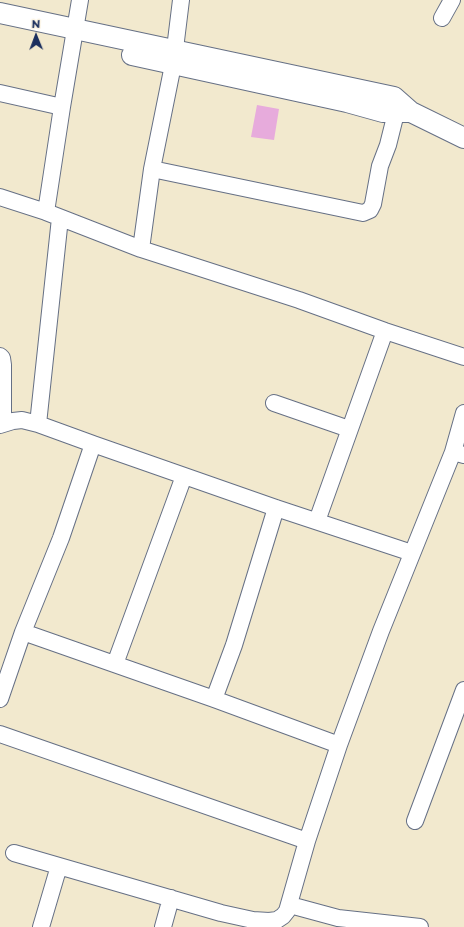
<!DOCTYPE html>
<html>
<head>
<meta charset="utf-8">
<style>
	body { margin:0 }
	#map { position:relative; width:464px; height:927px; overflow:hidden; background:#f2e9ce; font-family:"Playpen Sans",sans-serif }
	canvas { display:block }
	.north { position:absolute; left:16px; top:16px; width:40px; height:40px; -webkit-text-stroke:3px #fcf5e5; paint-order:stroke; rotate:359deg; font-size:11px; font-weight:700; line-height:16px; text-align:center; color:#1b2f5e }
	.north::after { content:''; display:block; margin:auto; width:14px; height:18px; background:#1b2f5e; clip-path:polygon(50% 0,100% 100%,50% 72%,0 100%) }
</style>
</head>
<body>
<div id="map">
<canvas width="464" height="927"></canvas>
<div class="north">N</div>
</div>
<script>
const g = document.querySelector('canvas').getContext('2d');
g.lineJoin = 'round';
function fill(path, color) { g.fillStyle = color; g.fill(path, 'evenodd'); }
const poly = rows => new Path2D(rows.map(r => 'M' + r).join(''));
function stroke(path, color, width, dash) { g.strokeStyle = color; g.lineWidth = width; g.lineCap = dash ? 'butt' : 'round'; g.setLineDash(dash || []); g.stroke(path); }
fill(poly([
	[257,105,279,109,274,140,251,137]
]), '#e7abdc');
const minor = poly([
	[442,18,452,0],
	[0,93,62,107,80,0],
	[152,169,363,213,370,210,373,204,380,166,388,145,396,113],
	[0,197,46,212,62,107],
	[46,212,141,249,299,300,385,331,464,357],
	[141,249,152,169,173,65,181,0],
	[0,356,2,358,3,365,3,423],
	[274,403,349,429],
	[464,413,453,452,464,455],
	[38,424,60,218],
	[0,425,13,421,22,420,38,424,93,444],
	[317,521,385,331],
	[23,632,214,699,339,745,381,631,453,452],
	[115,664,184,476],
	[0,699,23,632,61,538,93,444,276,508,412,553],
	[214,699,234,645,276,508],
	[0,734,307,841,339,745],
	[415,821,464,690],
	[14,853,221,913,253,920,269,921,277,920,283,916,287,911,307,841],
	[290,905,338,918,420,927],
	[41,927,59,866],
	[163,927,171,898]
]);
const tertiary = poly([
	[0,13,394,97,411,112,464,138],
	[132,55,347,102,383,112,411,112]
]);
stroke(minor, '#667085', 18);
stroke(tertiary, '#667085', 22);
stroke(minor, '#fff', 16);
stroke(tertiary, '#fff', 20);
</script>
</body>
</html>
